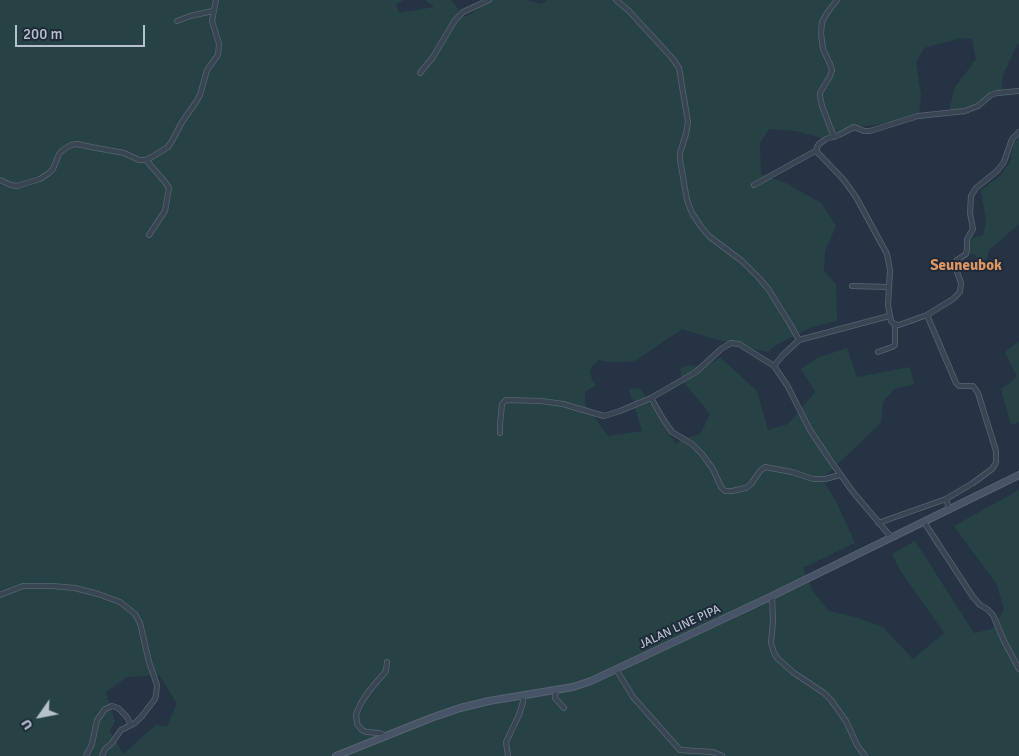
<!DOCTYPE html>
<html>
<head>
<meta charset="utf-8">
<style>
	body { margin:0 }
	#map { position:relative; width:1019px; height:756px; overflow:hidden; background:#253345; font-family:Signika,sans-serif }
	canvas { display:block }
	.north { position:absolute; left:15px; top:691px; width:50px; height:50px; -webkit-text-stroke:4px #1e2a39; paint-order:stroke; rotate:237deg; font-size:14px; font-weight:700; line-height:20px; text-align:center; color:#b7c0cd }
	.north::after { content:''; display:block; margin:auto; width:18px; height:22px; background:#b7c0cd; clip-path:polygon(50% 0,100% 100%,50% 72%,0 100%) }
	.scale { position:absolute; left:15px; top:25px; width:130px; height:22px; box-sizing:border-box; border:2px solid #b7c0cd; border-top:0; padding-left:6px; font-size:15px; line-height:18px; white-space:nowrap; color:#b7c0cd; -webkit-text-stroke:4px #1e2a39; paint-order:stroke }
</style>
</head>
<body>
<div id="map">
<canvas width="1019" height="756"></canvas>
<div class="north">U</div>
<div class="scale">200 m</div>
</div>
<script>
const g = document.querySelector('canvas').getContext('2d');
g.lineJoin = 'round';
function fill(path, color) { g.fillStyle = color; g.fill(path, 'evenodd'); }
const poly = rows => new Path2D(rows.map(r => 'M' + r).join(''));
function stroke(path, color, width, dash) { g.strokeStyle = color; g.lineWidth = width; g.lineCap = dash ? 'butt' : 'round'; g.setLineDash(dash || []); g.stroke(path); }
function drawText(font, color, halo, rows, align = 'center') {
  g.font = font + ' Signika,sans-serif'; g.lineWidth = 4; g.setLineDash([]); g.textBaseline = 'middle'; g.strokeStyle = halo; g.fillStyle = color; for (const [text, x, y, turn = 0] of rows) {
    g.save(); g.translate(x, y); g.rotate((+turn || 0) * Math.PI / 180); g.textAlign = isNaN(turn) ? turn : align; if (halo) g.strokeText(text, 0, 0); g.fillText(text, 0, 0); g.restore();
  }
}
fill(poly([
	[0,0,404,0,396,4,399,13,434,7,425,0,451,0,465,17,493,0,526,0,541,4,547,0,1019,0,1019,44,1017,45,1003,75,1001,94,992,93,965,115,948,115,955,87,976,59,972,39,961,38,924,48,916,63,921,94,919,117,856,128,823,138,795,131,769,129,760,143,761,174,786,183,821,203,836,226,825,251,824,271,836,284,837,321,812,327,776,345,768,352,728,343,682,329,641,357,634,361,623,362,608,362,599,360,593,365,590,372,592,380,596,385,585,392,585,404,608,436,642,431,629,389,640,388,675,443,701,433,710,414,682,380,680,368,690,365,704,368,720,357,757,391,768,430,788,424,815,392,801,369,817,358,847,348,857,377,910,367,914,384,894,389,883,402,881,423,822,479,836,501,855,543,803,568,814,593,829,611,858,618,883,627,913,659,944,633,900,570,892,554,915,541,974,633,992,629,1004,610,997,585,954,526,1019,490,1019,756,0,756],
	[159,675,177,704,167,726,156,725,123,754,110,731,115,721,106,692,127,677],
	[1019,138,1019,224,989,250,987,259,979,264,975,254,969,254,970,242,973,237,983,236,986,221,981,190,1001,175,1010,162,1014,142],
	[1019,341,1019,422,1011,425,1001,389,1017,377,1005,352]
]), '#274245');
const street = poly([
	[616,0,629,11,673,59,679,68,688,122,686,134,680,153,680,160,687,200,692,213,702,228,710,237,742,261,760,279,769,290,790,324,799,340,782,356,774,366,787,385,810,430,830,460,853,492,891,537],
	[177,21,190,16,213,11],
	[420,73,433,57,455,20,463,12,489,0],
	[834,137,822,106,820,96,820,93,830,76,832,70,830,64,823,49,821,34,822,22,827,13,837,0],
	[146,160,165,182,169,188,165,211,149,235],
	[0,180,11,185,17,186,40,179,49,173,53,169,59,154,63,150,71,145,77,144,91,147,124,153,139,160,146,160,152,157,168,147,172,141,182,122,196,102,200,95,207,70,218,55,219,44,212,21,216,0],
	[754,185,817,150],
	[852,286,889,287],
	[927,315,899,325,894,324,891,321,888,305,890,270,887,254,856,197,843,179,817,152,817,147,819,144,826,139,839,135,854,127,864,131,870,131,918,116,965,111,978,106,991,95,997,93,1019,91],
	[799,340,889,316],
	[878,352,892,347,895,345,895,324],
	[774,366,739,344,731,343,721,349,696,372,651,398,663,419,672,432,692,444,702,454,713,469,721,487,725,491,732,491,746,488,751,484,760,471,765,467,792,472,813,479,825,479,840,475],
	[500,433,500,424,502,404,506,400,541,401,563,404,604,416,620,411,651,398],
	[949,509,946,499,973,483,992,469,996,463,996,451,978,393,973,386,959,386,956,383,927,315,953,299,960,292,961,283,955,266,955,263,957,260,966,254,967,249,967,239,973,229,970,213,971,196,976,188,997,171,1004,162,1012,139,1019,132],
	[924,522,973,597,980,605,987,609,993,615,1004,641,1019,669],
	[878,523,946,499],
	[0,595,23,586,53,586,75,588,98,594,120,602,135,614,140,623,149,662,157,685,156,695,155,699,142,716,135,723,121,730,112,743,105,749,102,756],
	[772,596,773,621,771,643,774,653,778,659,794,673,824,693,831,700,846,721,857,745,865,756],
	[616,669,633,697,680,750,713,752,722,756],
	[556,690,555,698,564,708],
	[385,736,380,733,366,732,362,730,357,724,356,714,361,703,369,691,386,671,387,662],
	[86,756,92,744,97,720,105,709,112,706,118,708,127,717,131,725],
	[508,756,506,742,519,715,523,702,523,695]
]);
const secondary = poly([
	[336,756,431,718,460,708,489,701,573,687,591,681,772,596,1019,475]
]);
stroke(street, '#586371', 6);
stroke(secondary, '#586371', 8);
stroke(street, '#3a4554', 4.5);
stroke(secondary, '#475467', 6);
drawText('12px', '#b7c0cd', '#1e2a39', [
	["JALAN LINE PIPA",680,627,-25]
]);
drawText('bold 15px', '#de9662', '#1e2a39', [
	["Seuneubok",966,266]
]);
</script>
</body>
</html>
